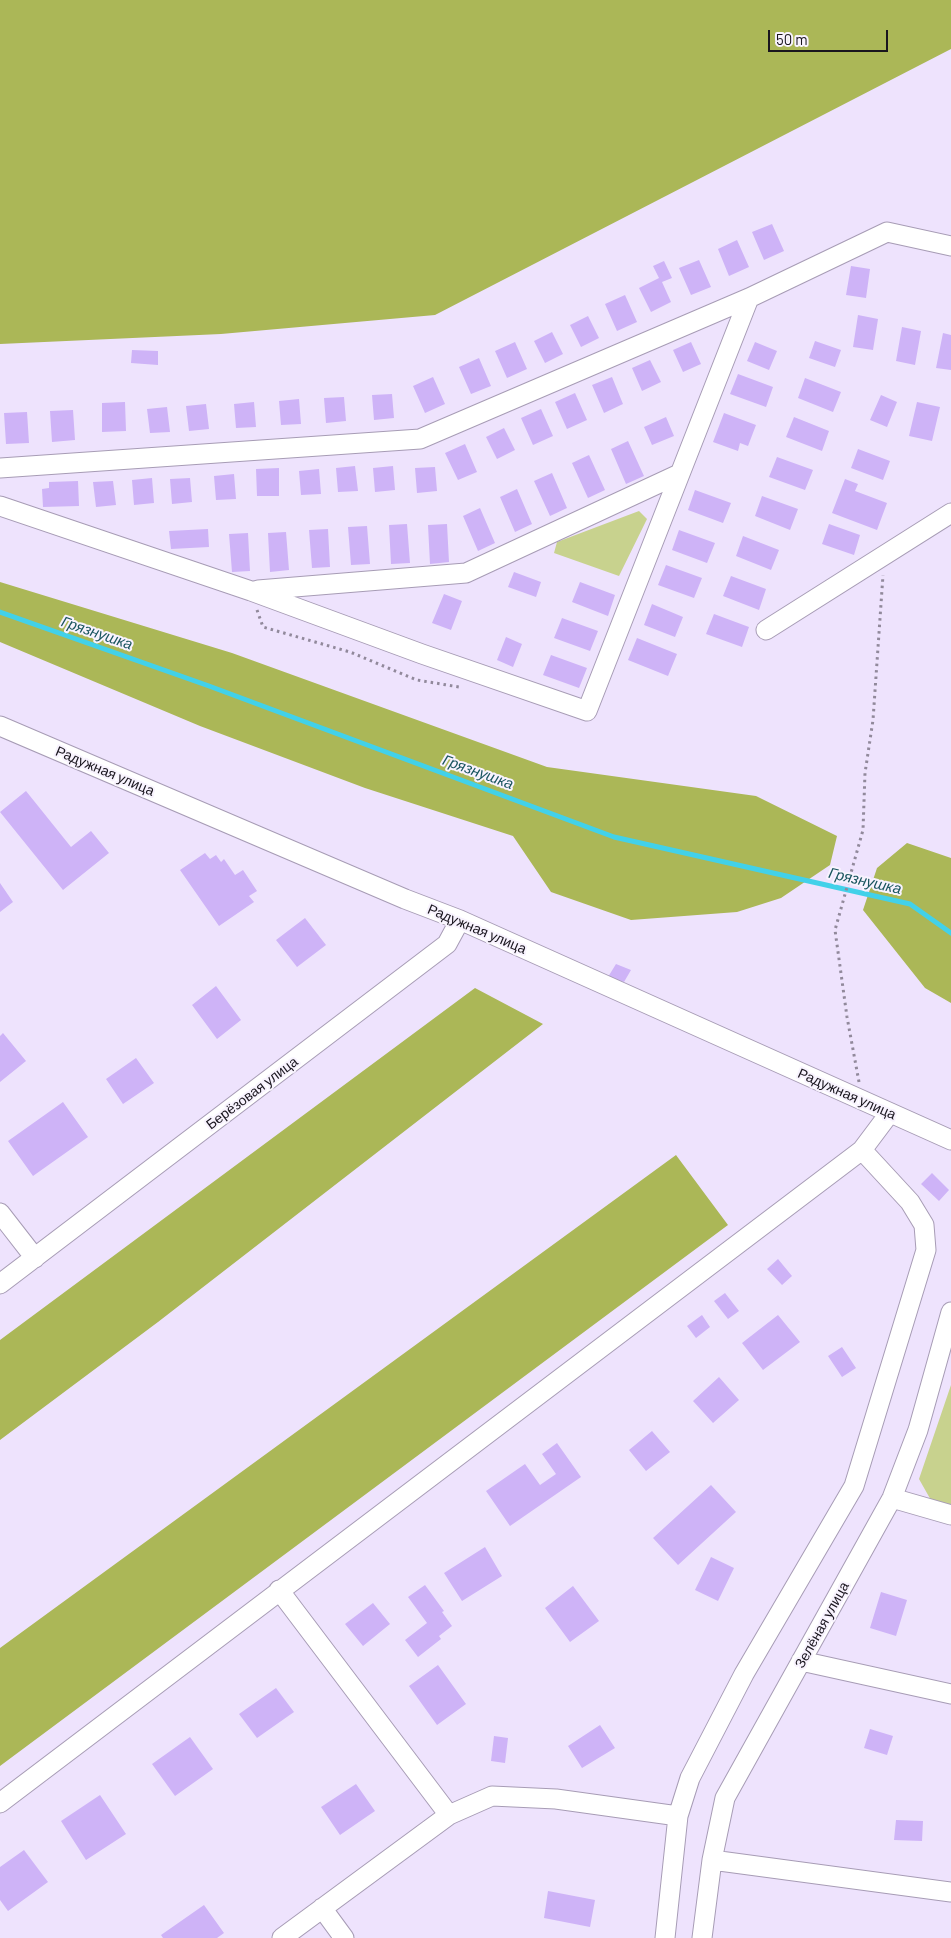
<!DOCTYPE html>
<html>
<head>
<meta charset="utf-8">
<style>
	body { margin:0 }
	#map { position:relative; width:951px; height:1938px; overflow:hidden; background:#eee3fd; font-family:Barlow,sans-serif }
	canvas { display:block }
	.scale { position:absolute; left:768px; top:30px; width:120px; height:22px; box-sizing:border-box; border:2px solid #19151e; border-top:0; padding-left:6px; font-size:15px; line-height:18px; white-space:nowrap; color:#19151e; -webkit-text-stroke:4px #f8f3fe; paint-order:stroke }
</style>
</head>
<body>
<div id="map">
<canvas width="951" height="1938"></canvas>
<div class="scale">50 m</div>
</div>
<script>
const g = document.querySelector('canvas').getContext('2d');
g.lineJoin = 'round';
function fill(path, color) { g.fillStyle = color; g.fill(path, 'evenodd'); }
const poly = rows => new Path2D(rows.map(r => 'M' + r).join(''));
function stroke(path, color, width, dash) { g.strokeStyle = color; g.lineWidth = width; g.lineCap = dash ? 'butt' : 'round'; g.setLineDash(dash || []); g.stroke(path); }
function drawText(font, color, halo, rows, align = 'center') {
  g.font = font + ' Barlow,sans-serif'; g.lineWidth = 4; g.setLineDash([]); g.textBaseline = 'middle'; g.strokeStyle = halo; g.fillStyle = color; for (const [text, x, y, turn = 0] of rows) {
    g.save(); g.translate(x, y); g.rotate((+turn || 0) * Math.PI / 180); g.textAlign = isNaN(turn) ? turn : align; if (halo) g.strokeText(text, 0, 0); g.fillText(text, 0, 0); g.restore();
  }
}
fill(poly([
	[639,511,647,519,619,576,554,553,557,542],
	[951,1385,951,1507,932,1502,919,1479]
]), '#c8d28e');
fill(poly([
	[0,0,951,0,951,49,435,315,221,334,0,344],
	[0,582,232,653,547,767,756,796,837,836,830,865,781,898,737,912,631,920,551,892,513,836,365,788,200,726,0,642],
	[907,843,951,858,951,1003,925,988,863,910,877,868],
	[475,988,543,1024,158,1322,0,1440,0,1340],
	[676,1155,728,1225,0,1766,0,1648]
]), '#abb757');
stroke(poly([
	[0,612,209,686,614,837,910,904,951,933]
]), '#42d1e9', 5);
fill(poly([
	[772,224,784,251,764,260,752,232],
	[737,240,749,267,729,276,718,249],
	[699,260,711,287,691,295,679,268],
	[664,261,672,278,662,282,671,302,651,312,639,288,659,278,653,266],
	[851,266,870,269,866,298,846,295],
	[625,295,637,322,617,331,605,304],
	[858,315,878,319,873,350,853,347],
	[588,316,599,338,581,347,570,325],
	[902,327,921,331,915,365,896,361],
	[552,332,563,354,545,363,534,341],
	[943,333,951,335,951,370,936,368],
	[815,341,841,350,835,367,809,358],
	[515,342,527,369,507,378,495,351],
	[691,342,701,364,683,372,673,350],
	[755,342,777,351,769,370,747,361],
	[132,350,158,351,158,365,131,363],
	[479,358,491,386,471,394,459,367],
	[650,360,661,382,642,391,632,368],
	[738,374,773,387,766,407,730,394],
	[433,377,445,404,425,413,413,386],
	[612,377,623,404,604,413,592,385],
	[805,378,841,392,833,412,798,398],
	[575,393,587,420,567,429,555,402],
	[392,394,394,418,374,420,372,395],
	[881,395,897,402,887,427,870,420],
	[344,397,346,421,326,423,324,398],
	[299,399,301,424,281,425,279,401],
	[125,402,126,431,102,432,102,403],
	[254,402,256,427,236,428,234,404],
	[917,402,940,407,932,441,909,436],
	[206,404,209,429,189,431,186,406],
	[167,407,170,432,150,433,147,409],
	[541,409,553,436,533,445,521,418],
	[73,410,75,440,52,442,50,411],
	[27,412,29,443,6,444,4,413],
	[724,413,756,425,748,446,740,443,738,451,713,442],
	[666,417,674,436,652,445,644,427],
	[794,417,829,431,822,451,786,437],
	[504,428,515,450,497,459,486,437],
	[628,441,644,476,626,484,611,449],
	[465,444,477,472,458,480,445,453],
	[858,449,890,461,883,480,851,468],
	[589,455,605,490,588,498,572,463],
	[777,457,813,470,805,490,769,477],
	[355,466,358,491,338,492,336,468],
	[393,466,395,490,375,492,373,468],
	[435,467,437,491,417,493,415,468],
	[279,468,279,496,257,496,256,469],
	[319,469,321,494,301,495,299,471],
	[552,473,567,508,550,516,534,481],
	[234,474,236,499,216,500,214,476],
	[152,478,154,503,134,505,132,480],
	[190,478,192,502,172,504,170,479],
	[845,479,858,484,855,491,887,503,877,530,832,513],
	[78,481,79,506,43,507,42,489,49,488,49,482],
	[113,481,116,505,96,507,93,482],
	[517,489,532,524,515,532,500,497],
	[695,490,731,503,723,523,688,510],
	[762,496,798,509,790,530,755,516],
	[480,508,495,543,478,551,463,516],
	[407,524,410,563,391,564,389,525],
	[447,524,449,562,430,564,428,525],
	[829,524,860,535,854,555,822,544],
	[367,526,370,564,351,565,348,527],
	[208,529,209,547,171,549,169,531],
	[328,529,330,567,312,568,309,530],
	[679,530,715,543,707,563,672,550],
	[286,532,289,570,270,572,268,533],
	[248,533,250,571,232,572,229,534],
	[743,536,779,550,771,570,736,556],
	[666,565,702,578,694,598,658,585],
	[514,572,541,582,536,597,508,587],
	[731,576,766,589,759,610,723,596],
	[580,582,615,595,608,616,572,602],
	[444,594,462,601,451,630,432,623],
	[652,604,683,617,675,637,644,625],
	[714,614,749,627,742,647,706,634],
	[562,618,598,631,590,651,554,638],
	[506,637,522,644,513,667,497,660],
	[637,638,677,654,668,676,628,660],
	[551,655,587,668,579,688,543,675],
	[26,791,71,847,91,831,109,853,63,890,0,812],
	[205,853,210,859,216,855,221,862,224,859,235,875,243,870,257,891,249,896,254,902,219,926,180,870],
	[0,883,13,902,0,912],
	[305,918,326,945,297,967,276,940],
	[616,964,631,970,624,982,608,977],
	[216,986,241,1020,217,1039,192,1005],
	[3,1033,26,1061,0,1082,0,1036],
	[136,1058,154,1083,123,1104,106,1079],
	[63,1102,88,1137,33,1176,8,1141],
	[932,1173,949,1190,939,1201,921,1184],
	[778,1259,792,1276,782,1285,767,1269],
	[725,1293,739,1311,728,1319,714,1301],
	[702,1315,710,1327,696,1338,687,1326],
	[778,1315,800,1342,763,1370,742,1343],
	[842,1347,856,1368,842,1377,828,1356],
	[719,1377,739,1400,713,1423,693,1401],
	[652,1431,670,1452,646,1471,629,1450],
	[557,1443,581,1477,510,1526,486,1491,525,1464,540,1485,556,1474,542,1454],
	[711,1485,736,1512,678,1565,653,1538],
	[485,1547,502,1576,462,1601,444,1573],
	[711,1557,734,1568,718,1601,695,1590],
	[425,1585,444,1611,442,1612,452,1626,439,1636,441,1639,418,1657,405,1640,427,1623,408,1597],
	[573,1586,599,1621,570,1642,545,1608],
	[881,1592,907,1600,896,1636,870,1628],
	[373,1603,390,1624,363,1646,345,1624],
	[438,1665,466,1704,437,1725,409,1686],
	[276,1688,294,1712,257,1738,239,1714],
	[600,1725,615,1748,582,1768,568,1746],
	[870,1729,893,1736,887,1755,864,1748],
	[494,1736,508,1738,505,1763,491,1761],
	[190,1737,213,1769,175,1796,152,1764],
	[356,1784,375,1811,340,1835,321,1807],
	[100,1795,126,1834,86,1860,61,1821],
	[896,1820,923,1821,922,1841,894,1840],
	[24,1850,48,1882,8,1911,0,1900,0,1867],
	[548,1891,595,1900,590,1927,544,1918],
	[204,1905,224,1933,217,1938,163,1938,161,1935]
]), '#ceb3f7');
const minor = poly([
	[0,468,420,439,749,298,887,232,951,246],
	[0,506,251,591,422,654,587,711,749,298],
	[258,590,466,573,679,474],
	[766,630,951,513],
	[0,726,405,899,460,920,951,1140],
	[0,1213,35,1258],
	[0,1284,447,944,460,920],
	[892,1498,951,1515],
	[279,1590,449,1815],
	[801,1661,951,1694],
	[0,1803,862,1150,889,1114],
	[712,1860,951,1892],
	[322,1908,344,1938],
	[282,1938,449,1815,492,1796,556,1799,678,1816],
	[665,1938,678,1816,690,1778,744,1674,854,1486,926,1250,924,1225,910,1202,862,1150],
	[702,1938,712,1860,725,1798,892,1498,918,1430,951,1312]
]);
stroke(minor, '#a79cb5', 21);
stroke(poly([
	[257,610,263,627,350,652,417,680,459,687],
	[859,1082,847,1017,835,930,863,830,865,773,873,720,883,575]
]), '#91899b', 3, [2.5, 4]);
stroke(minor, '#fff', 19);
drawText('14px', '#19151e', '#f8f3fe', [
	["Радужная улица",105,771,23],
	["Радужная улица",477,929,23],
	["Берёзовая улица",252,1093,-37],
	["Радужная улица",847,1094,24],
	["Зелёная улица",822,1625,-61]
]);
drawText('italic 15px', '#1a555f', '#f8f3fe', [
	["Грязнушка",97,633,19],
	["Грязнушка",478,772,20],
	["Грязнушка",865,881,13]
]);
</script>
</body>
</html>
